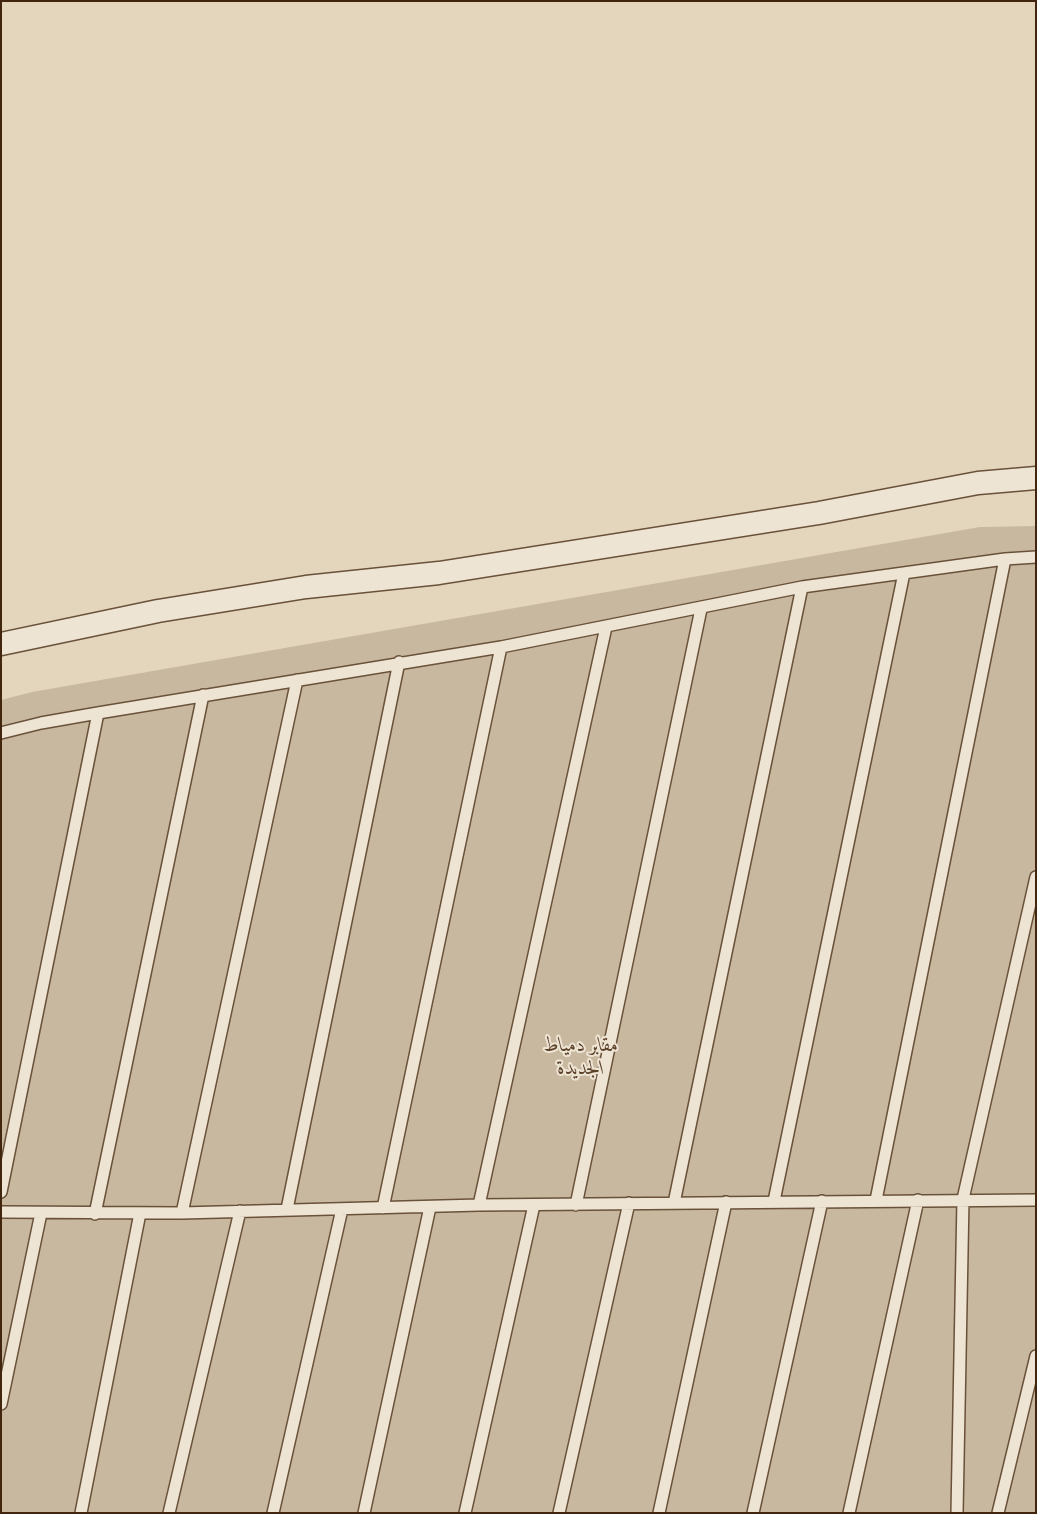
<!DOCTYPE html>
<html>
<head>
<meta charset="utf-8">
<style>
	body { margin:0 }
	#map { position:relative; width:1037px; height:1514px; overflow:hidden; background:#e4d6bd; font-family:Vollkorn,serif }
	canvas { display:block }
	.frame { position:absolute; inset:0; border:2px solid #42250d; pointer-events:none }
</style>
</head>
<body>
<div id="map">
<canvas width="1037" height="1514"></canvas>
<div class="frame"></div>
</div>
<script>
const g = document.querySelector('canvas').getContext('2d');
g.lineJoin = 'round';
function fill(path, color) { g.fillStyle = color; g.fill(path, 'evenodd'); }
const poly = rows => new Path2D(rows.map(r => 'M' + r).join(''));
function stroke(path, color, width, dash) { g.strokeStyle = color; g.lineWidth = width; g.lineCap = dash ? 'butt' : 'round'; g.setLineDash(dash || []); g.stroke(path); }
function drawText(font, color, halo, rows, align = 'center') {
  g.font = font + ' Vollkorn,Amiri,serif'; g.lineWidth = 4; g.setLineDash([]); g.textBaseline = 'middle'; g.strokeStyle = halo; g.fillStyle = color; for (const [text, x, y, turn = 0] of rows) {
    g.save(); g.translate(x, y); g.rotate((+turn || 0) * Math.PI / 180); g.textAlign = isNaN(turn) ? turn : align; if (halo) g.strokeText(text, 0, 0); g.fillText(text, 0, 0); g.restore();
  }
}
fill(poly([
	[1036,526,1036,1513,1,1513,1,700,32,692,980,527]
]), '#c8b89f');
const lane = poly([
	[1,733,41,723,98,713,501,647,802,587,1005,559,1036,557],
	[1,1192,98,713],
	[876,1200,1005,559],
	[774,1201,904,573],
	[674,1203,802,587],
	[479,1205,606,627],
	[576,1205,701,609],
	[383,1208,501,647],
	[287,1209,399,662],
	[1,1212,182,1213,479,1205,1036,1200],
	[182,1213,297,680],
	[95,1214,203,695],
	[1,1404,41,1213],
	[81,1513,140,1213],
	[169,1513,240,1211],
	[273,1513,342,1209],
	[364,1513,430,1207],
	[465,1513,534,1205],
	[559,1513,629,1203],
	[659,1513,726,1202],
	[753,1513,822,1201],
	[849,1513,918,1200],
	[957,1513,963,1199,1036,877],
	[998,1513,1036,1356]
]);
const street = poly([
	[1,644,158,611,306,587,439,573,819,513,978,483,1036,478]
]);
stroke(lane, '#6a5139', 14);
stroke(street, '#6a5139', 25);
stroke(lane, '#ede4d4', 11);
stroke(street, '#ede4d4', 22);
drawText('italic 20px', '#5d422a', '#ede4d4', [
	["مقابر دمياط",581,1047],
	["الجديدة",581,1070]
]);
</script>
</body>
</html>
